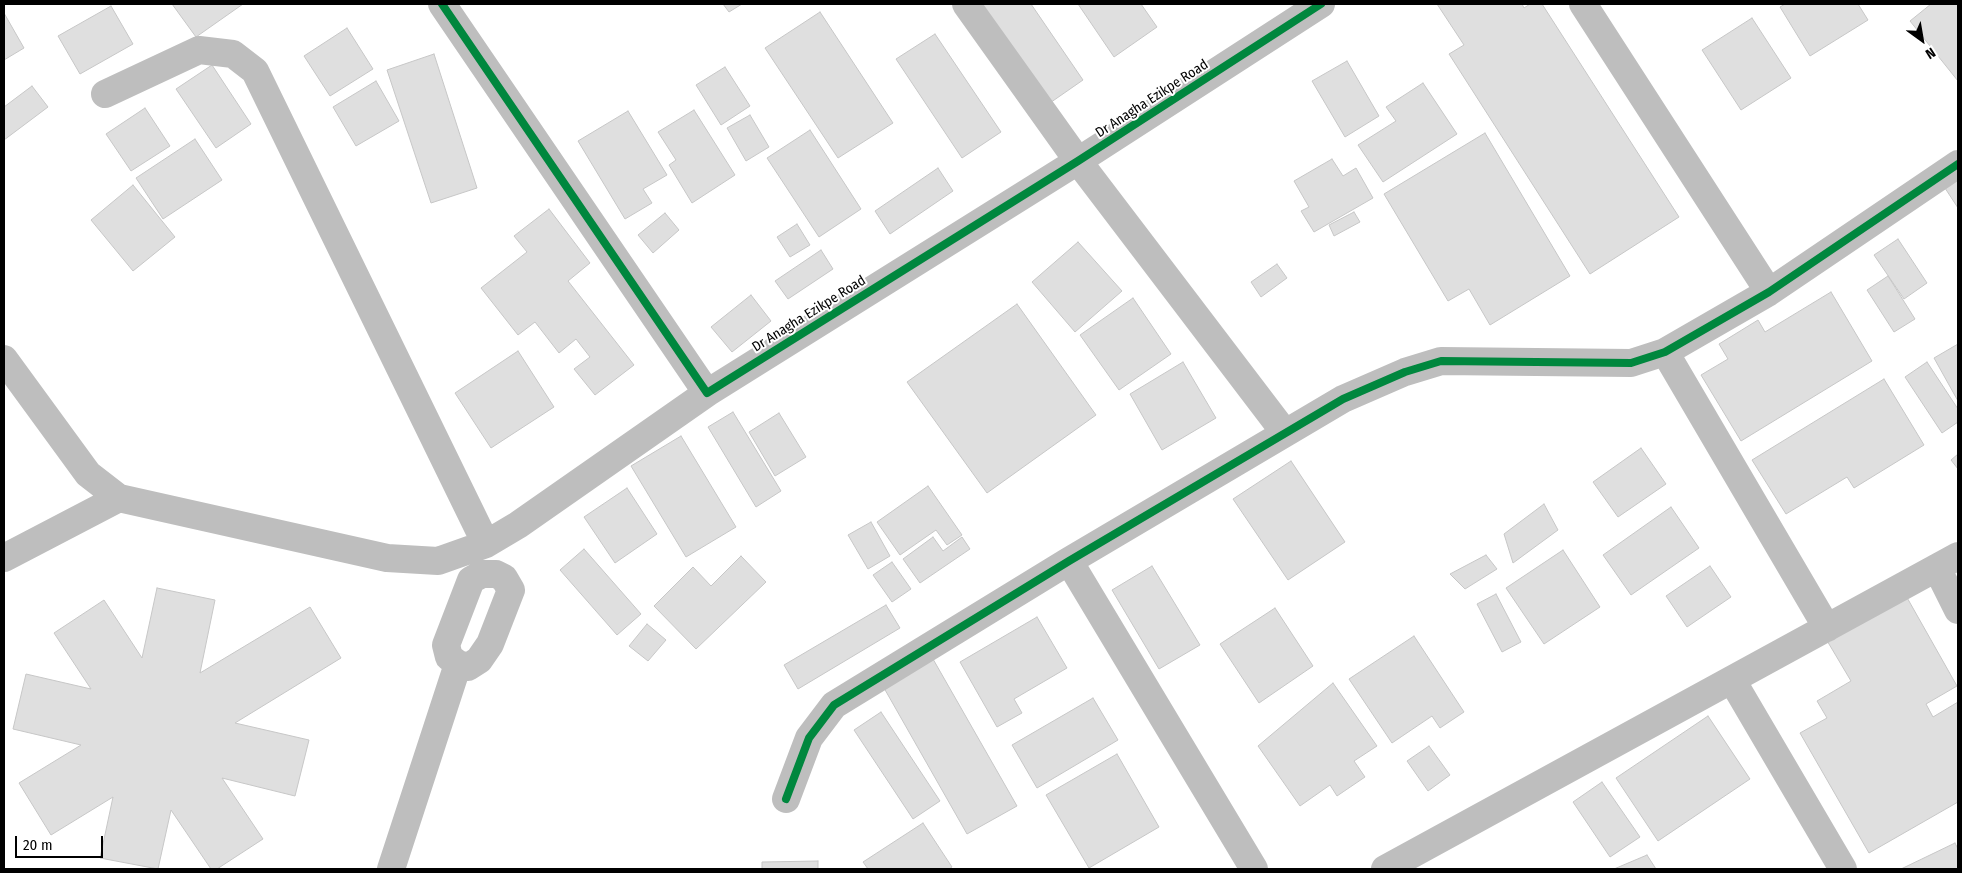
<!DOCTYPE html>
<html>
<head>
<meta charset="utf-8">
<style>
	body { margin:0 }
	#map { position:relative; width:1962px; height:873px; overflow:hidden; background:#fff; font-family:"Fira Sans Condensed",sans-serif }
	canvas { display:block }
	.frame { position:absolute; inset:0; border:5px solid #000; pointer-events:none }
	.north { position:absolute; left:1897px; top:15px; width:50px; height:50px; -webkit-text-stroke:4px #fff; paint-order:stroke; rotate:148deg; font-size:14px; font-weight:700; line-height:20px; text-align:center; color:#000 }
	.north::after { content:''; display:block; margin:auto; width:18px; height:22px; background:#000; clip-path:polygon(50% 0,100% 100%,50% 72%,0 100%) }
	.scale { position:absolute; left:15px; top:836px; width:88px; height:22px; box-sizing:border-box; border:2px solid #000; border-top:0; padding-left:6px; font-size:15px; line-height:18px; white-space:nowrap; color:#000; -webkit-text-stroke:4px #fff; paint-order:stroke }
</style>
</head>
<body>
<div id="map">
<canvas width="1962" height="873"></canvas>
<div class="frame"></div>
<div class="north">N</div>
<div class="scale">20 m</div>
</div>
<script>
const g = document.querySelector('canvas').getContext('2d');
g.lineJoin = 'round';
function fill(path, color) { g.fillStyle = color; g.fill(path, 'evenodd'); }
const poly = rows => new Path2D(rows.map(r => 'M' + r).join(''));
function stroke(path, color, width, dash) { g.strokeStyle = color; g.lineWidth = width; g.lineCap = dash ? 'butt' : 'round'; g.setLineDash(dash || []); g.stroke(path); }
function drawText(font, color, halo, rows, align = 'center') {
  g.font = font + ' "Fira Sans Condensed",sans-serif'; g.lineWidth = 4; g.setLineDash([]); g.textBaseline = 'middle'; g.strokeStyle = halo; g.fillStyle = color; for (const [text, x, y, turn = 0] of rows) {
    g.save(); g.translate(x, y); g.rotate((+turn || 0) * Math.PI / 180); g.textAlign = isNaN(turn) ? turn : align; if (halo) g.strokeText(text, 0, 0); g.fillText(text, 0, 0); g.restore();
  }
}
const building = poly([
	[172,4,243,4,196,37,172,4],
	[723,4,742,4,729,12,723,4],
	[977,4,1031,4,1083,80,1047,105,977,4],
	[1078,4,1141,4,1157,27,1114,57,1078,4],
	[1437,4,1522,4,1524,8,1530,4,1542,4,1679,217,1590,274,1449,54,1464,45,1437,4],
	[1785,4,1858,4,1868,20,1810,56,1780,7,1785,4],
	[1931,4,1958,4,1958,81,1910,21,1931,4],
	[111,6,133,44,80,74,58,36,111,6],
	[820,12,893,123,838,158,765,48,820,12],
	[4,13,24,48,4,60,4,13],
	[1752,18,1791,78,1741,110,1702,50,1752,18],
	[347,28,373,69,330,96,304,56,347,28],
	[935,34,1001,132,962,158,896,59,935,34],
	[434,54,477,188,431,203,387,70,434,54],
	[1347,61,1379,116,1345,137,1312,81,1347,61],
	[212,65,251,124,216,148,176,89,212,65],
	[725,67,750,106,721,125,696,85,725,67],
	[376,81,399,121,356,146,333,107,376,81],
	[1423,83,1457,134,1383,182,1358,145,1396,121,1386,107,1423,83],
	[32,86,48,107,4,140,4,107,32,86],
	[145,108,170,146,131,171,106,134,145,108],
	[694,110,735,175,692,203,669,165,676,160,658,132,694,110],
	[628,111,667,175,643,189,652,203,625,219,578,141,628,111],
	[750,115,769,147,746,161,727,128,750,115],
	[810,130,861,209,819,237,767,158,810,130],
	[1485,133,1570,276,1490,325,1469,289,1448,301,1384,194,1485,133],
	[195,139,222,180,163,219,136,178,195,139],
	[1332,159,1343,176,1356,168,1373,198,1314,232,1301,211,1309,207,1294,181,1332,159],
	[938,168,953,191,890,234,875,211,938,168],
	[1958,175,1958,208,1943,185,1958,175],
	[133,185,175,237,133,271,91,220,133,185],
	[549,209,590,263,568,281,634,365,595,395,574,369,590,357,576,339,559,353,535,322,518,335,481,288,527,252,514,236,549,209],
	[1354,212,1360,222,1334,236,1329,225,1354,212],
	[665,213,679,230,653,253,638,235,665,213],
	[797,224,810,245,790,257,777,237,797,224],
	[1898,239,1927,283,1904,299,1874,255,1898,239],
	[1078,242,1122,291,1075,332,1032,282,1078,242],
	[821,250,833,269,788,299,775,281,821,250],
	[1277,264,1287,278,1261,297,1251,282,1277,264],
	[1888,276,1915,319,1894,332,1867,290,1888,276],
	[1831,292,1872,361,1741,441,1701,375,1728,359,1719,344,1758,320,1765,332,1831,292],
	[751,295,771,321,732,352,711,327,751,295],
	[1133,298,1171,354,1119,390,1080,335,1133,298],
	[1017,304,1096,415,987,493,907,382,1017,304],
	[1958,344,1958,401,1934,358,1958,344],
	[518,351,554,407,491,448,455,393,518,351],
	[1183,362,1216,418,1162,450,1130,394,1183,362],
	[1927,362,1958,409,1958,422,1942,433,1905,377,1927,362],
	[1884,379,1924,445,1854,488,1847,477,1786,514,1752,460,1884,379],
	[733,412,781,491,756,507,708,427,733,412],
	[779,413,806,457,775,476,749,432,779,413],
	[681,436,736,527,686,557,631,466,681,436],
	[1641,448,1666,484,1618,517,1593,482,1641,448],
	[1958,454,1958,469,1951,460,1958,454],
	[1291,461,1345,542,1288,580,1233,499,1291,461],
	[928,486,962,535,947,545,936,530,900,555,877,522,928,486],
	[627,488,657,534,615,563,584,517,627,488],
	[1544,504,1558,530,1513,563,1504,534,1544,504],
	[1671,507,1699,548,1631,595,1603,555,1671,507],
	[871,522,890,556,868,569,848,535,871,522],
	[933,537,943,551,962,537,970,549,920,583,903,559,933,537],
	[584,549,641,614,617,635,560,570,584,549],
	[1563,550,1600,607,1544,644,1506,588,1563,550],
	[1486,555,1497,569,1465,589,1450,574,1486,555],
	[741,556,766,582,696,649,654,606,693,567,711,586,741,556],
	[892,562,911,589,892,602,873,575,892,562],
	[1152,566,1200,645,1159,669,1112,590,1152,566],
	[1710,566,1731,597,1687,627,1666,596,1710,566],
	[157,588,215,600,200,673,310,607,341,658,235,723,309,740,295,796,222,778,263,839,217,869,211,869,171,810,158,869,100,858,113,797,51,835,19,783,81,745,13,729,26,674,91,689,54,633,104,600,142,658,157,588],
	[1496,594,1521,642,1502,652,1477,604,1496,594],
	[1905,594,1957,686,1926,704,1933,717,1958,702,1958,802,1869,853,1800,733,1827,718,1817,701,1851,681,1826,639,1905,594],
	[886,605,900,628,798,689,784,665,886,605],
	[1275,608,1313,666,1259,703,1220,644,1275,608],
	[1037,617,1067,668,1014,699,1022,713,997,727,960,662,1037,617],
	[647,624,666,640,648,661,629,646,647,624],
	[1414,636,1464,712,1440,728,1432,716,1392,743,1349,679,1414,636],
	[933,659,1017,806,967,834,884,688,933,659],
	[1333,683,1377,746,1354,761,1365,777,1337,796,1330,785,1300,806,1258,746,1333,683],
	[1093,698,1118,740,1037,788,1012,745,1093,698],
	[881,712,940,801,913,819,854,730,881,712],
	[1708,716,1750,779,1658,841,1616,778,1708,716],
	[1429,746,1450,775,1428,791,1407,761,1429,746],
	[1117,754,1159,827,1089,868,1046,795,1117,754],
	[1602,782,1640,837,1610,857,1573,802,1602,782],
	[923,823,952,867,949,869,868,869,863,862,923,823],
	[1955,843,1958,849,1958,869,1901,869,1955,843],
	[1647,855,1656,869,1614,869,1647,855],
	[818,861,818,869,762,869,762,862,818,861]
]);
fill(building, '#dfdfdf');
stroke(building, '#c7c7c7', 1);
stroke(poly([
	[442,4,707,393,1078,161,1321,4],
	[966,4,1078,161,1285,433],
	[1583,4,1769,292],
	[105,94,199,50,233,54,255,71,486,544],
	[1665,352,1827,628],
	[4,359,88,474,119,498,387,558,438,561,486,544,518,525,707,393],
	[4,558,119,498],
	[1069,561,1254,869],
	[1937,568,1958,610],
	[482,574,496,574,504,578,511,590,490,644,479,660,468,667,458,664,449,657,446,645,471,580,482,574],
	[1732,680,1843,869],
	[786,799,809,738,834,705,1069,561,1343,399,1405,372,1441,361,1631,363,1665,352,1769,292,1958,164],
	[391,869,458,664],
	[1385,869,1958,556]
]), '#bebebe', 28);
stroke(poly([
	[442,4,707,393,1078,161,1321,4],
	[786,799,809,738,834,705,1069,561,1343,399,1405,372,1441,361,1631,363,1665,352,1769,292,1958,164]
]), '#00873e', 8);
drawText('14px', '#000', '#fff', [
	["Dr Anagha Ezikpe Road",1152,99,-33],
	["Dr Anagha Ezikpe Road",809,314,-32]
]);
</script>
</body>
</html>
